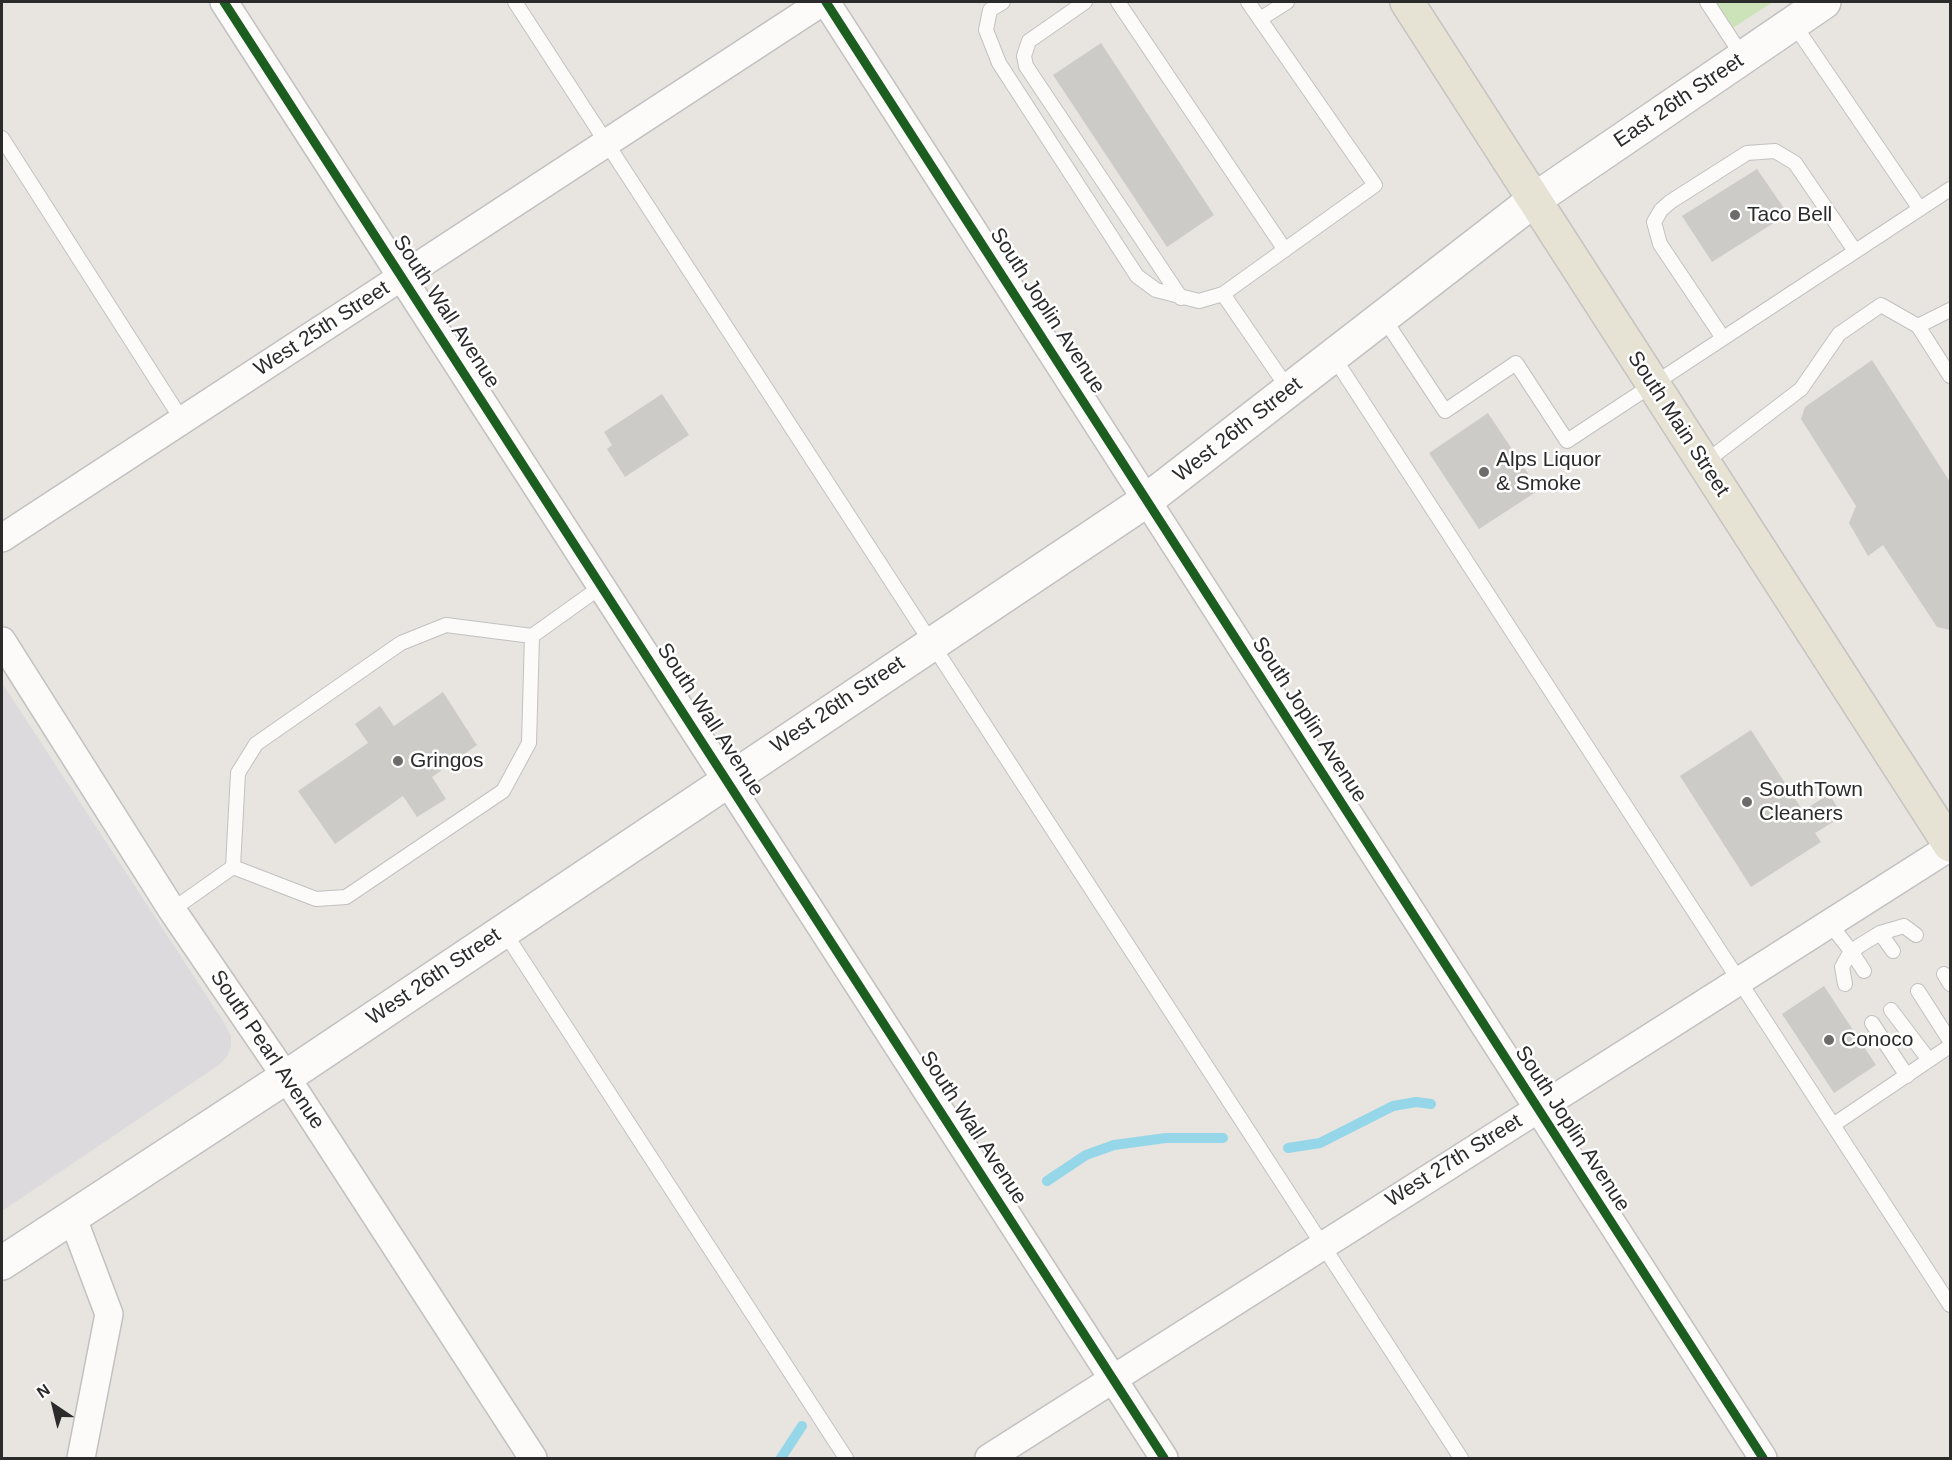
<!DOCTYPE html>
<html>
<head>
<meta charset="utf-8">
<style>
	body { margin:0 }
	#map { position:relative; width:1952px; height:1460px; overflow:hidden; background:#e8e5e0; font-family:Helvetica,sans-serif }
	canvas { display:block }
	.frame { position:absolute; inset:0; border:3px solid #2b2b2b; pointer-events:none }
	.north { position:absolute; left:24px; top:1376px; width:60px; height:60px; -webkit-text-stroke:4px #fff; paint-order:stroke; rotate:325deg; font-size:16px; font-weight:700; line-height:24px; text-align:center; color:#2b2b2b }
	.north::after { content:''; display:block; margin:auto; width:21px; height:27px; background:#2b2b2b; clip-path:polygon(50% 0,100% 100%,50% 72%,0 100%) }
</style>
</head>
<body>
<div id="map">
<canvas width="1952" height="1460"></canvas>
<div class="frame"></div>
<div class="north">N</div>
</div>
<script>
const g = document.querySelector('canvas').getContext('2d');
g.lineJoin = 'round';
function fill(path, color) { g.fillStyle = color; g.fill(path, 'evenodd'); }
const poly = rows => new Path2D(rows.map(r => 'M' + r).join(''));
function stroke(path, color, width, dash) { g.strokeStyle = color; g.lineWidth = width; g.lineCap = dash ? 'butt' : 'round'; g.setLineDash(dash || []); g.stroke(path); }
function drawText(font, color, halo, rows, align = 'center') {
  g.font = font + ' Helvetica,sans-serif'; g.lineWidth = 5; g.setLineDash([]); g.textBaseline = 'middle'; g.strokeStyle = halo; g.fillStyle = color; for (const [text, x, y, turn = 0] of rows) {
    g.save(); g.translate(x, y); g.rotate((+turn || 0) * Math.PI / 180); g.textAlign = isNaN(turn) ? turn : align; if (halo) g.strokeText(text, 0, 0); g.fillText(text, 0, 0); g.restore();
  }
}
fill(poly([
	[2,683,225,1024,231,1036,231,1046,228,1055,219,1065,2,1211]
]), '#dcdadc');
fill(poly([
	[1713,2,1773,2,1731,29]
]), '#cce3ba');
stroke(poly([
	[1288,1148,1320,1143,1393,1106,1416,1102,1431,1104],
	[1047,1181,1086,1155,1114,1145,1166,1138,1223,1138],
	[781,1458,802,1426]
]), '#95d7e9', 10);
fill(poly([
	[1101,43,1214,215,1167,247,1053,75],
	[1757,169,1788,214,1712,262,1682,216],
	[1872,360,1950,482,1950,630,1937,627,1883,545,1868,556,1849,523,1856,506,1801,419,1805,407],
	[662,394,689,435,625,477,607,449,612,445,604,432],
	[1488,413,1539,490,1479,529,1429,453],
	[443,692,477,745,432,777,446,799,417,817,403,796,335,844,298,791,368,743,355,724,380,706,394,726],
	[1751,730,1803,811,1829,794,1843,816,1815,833,1821,842,1751,887,1680,776],
	[1824,986,1876,1065,1834,1093,1782,1014]
]), '#cdcbc7');
const lane = poly([
	[515,2,1461,1458],
	[1003,2,990,10,986,30,999,63,1137,276,1156,290,1199,301,1223,294,1375,185,1248,2],
	[1085,2,1029,41,1024,56,1026,66,1181,298],
	[1118,2,1285,250],
	[1707,2,1743,57],
	[1260,19,1287,2],
	[1793,23,1920,209],
	[2,138,182,420],
	[1223,294,1289,390],
	[1950,310,1918,326,1950,376],
	[1383,317,1445,411,1516,363,1567,441,1950,189],
	[1723,338,1660,244,1654,222,1661,210,1670,202,1747,153,1775,151,1795,163,1855,251],
	[1333,356,1950,1305],
	[1704,463,1801,389,1839,334,1881,305,1918,326],
	[233,867,238,773,256,744,401,643,446,625,532,636],
	[172,910,233,867,316,899,346,897,503,791,529,743,532,636,602,586],
	[1830,924,1851,951,1880,933,1904,926,1916,935],
	[503,930,846,1458],
	[1880,933,1893,951],
	[1944,974,1950,984],
	[1845,984,1842,967,1851,951,1864,971],
	[1918,991,1950,1041],
	[1891,1010,1929,1060],
	[1872,1023,1907,1076],
	[1833,1125,1950,1046]
]);
const street = poly([
	[224,2,1164,1458],
	[826,2,1763,1458],
	[2,538,822,2],
	[2,641,172,910,286,1077,533,1458],
	[72,1216,109,1314,81,1458],
	[989,1458,1950,847]
]);
const secondary = poly([
	[2,1263,286,1077,1147,500,1534,200,1824,2]
]);
const primary = poly([
	[1407,2,1950,845]
]);
stroke(lane, '#c2c1c1', 16);
stroke(street, '#c2c1c1', 30);
stroke(secondary, '#c2c1c1', 36);
stroke(primary, '#c5c3c1', 36);
stroke(lane, '#fcfbfa', 14);
stroke(street, '#fcfbfa', 27);
stroke(secondary, '#fcfbfa', 33);
stroke(primary, '#e6e2d4', 33);
stroke(poly([
	[224,2,1164,1458],
	[826,2,1763,1458]
]), '#1b5e20', 9);
for (const [x, y, r, color] of [
	[1735,215,6,"#6d6c6a"],
	[1484,472,6,"#6d6c6a"],
	[398,761,6,"#6d6c6a"],
	[1747,802,6,"#6d6c6a"],
	[1829,1040,6,"#6d6c6a"]
]) { const dot = new Path2D(); dot.arc(x, y, r, 0, 2 * Math.PI); g.fillStyle = color; g.fill(dot); stroke(dot, '#fff', 2); }
drawText('21px', '#2b2b2b', '#fff', [
	["East 26th Street",1679,101,-34],
	["South Joplin Avenue",1047,311,57],
	["South Wall Avenue",446,312,57],
	["West 25th Street",322,329,-33],
	["South Main Street",1678,424,57],
	["West 26th Street",1238,430,-38],
	["West 26th Street",838,705,-34],
	["South Wall Avenue",710,720,57],
	["South Joplin Avenue",1309,720,57],
	["West 26th Street",434,977,-34],
	["South Pearl Avenue",267,1050,56],
	["South Wall Avenue",973,1128,57],
	["South Joplin Avenue",1572,1129,57],
	["West 27th Street",1454,1161,-32]
]);
drawText('21px', '#2b2b2b', '#fff', [
	["Taco Bell",1747,215],
	["Alps Liquor",1496,460],
	["& Smoke",1496,484],
	["Gringos",410,761],
	["SouthTown",1759,790],
	["Cleaners",1759,814],
	["Conoco",1841,1040]
], 'left');
</script>
</body>
</html>
